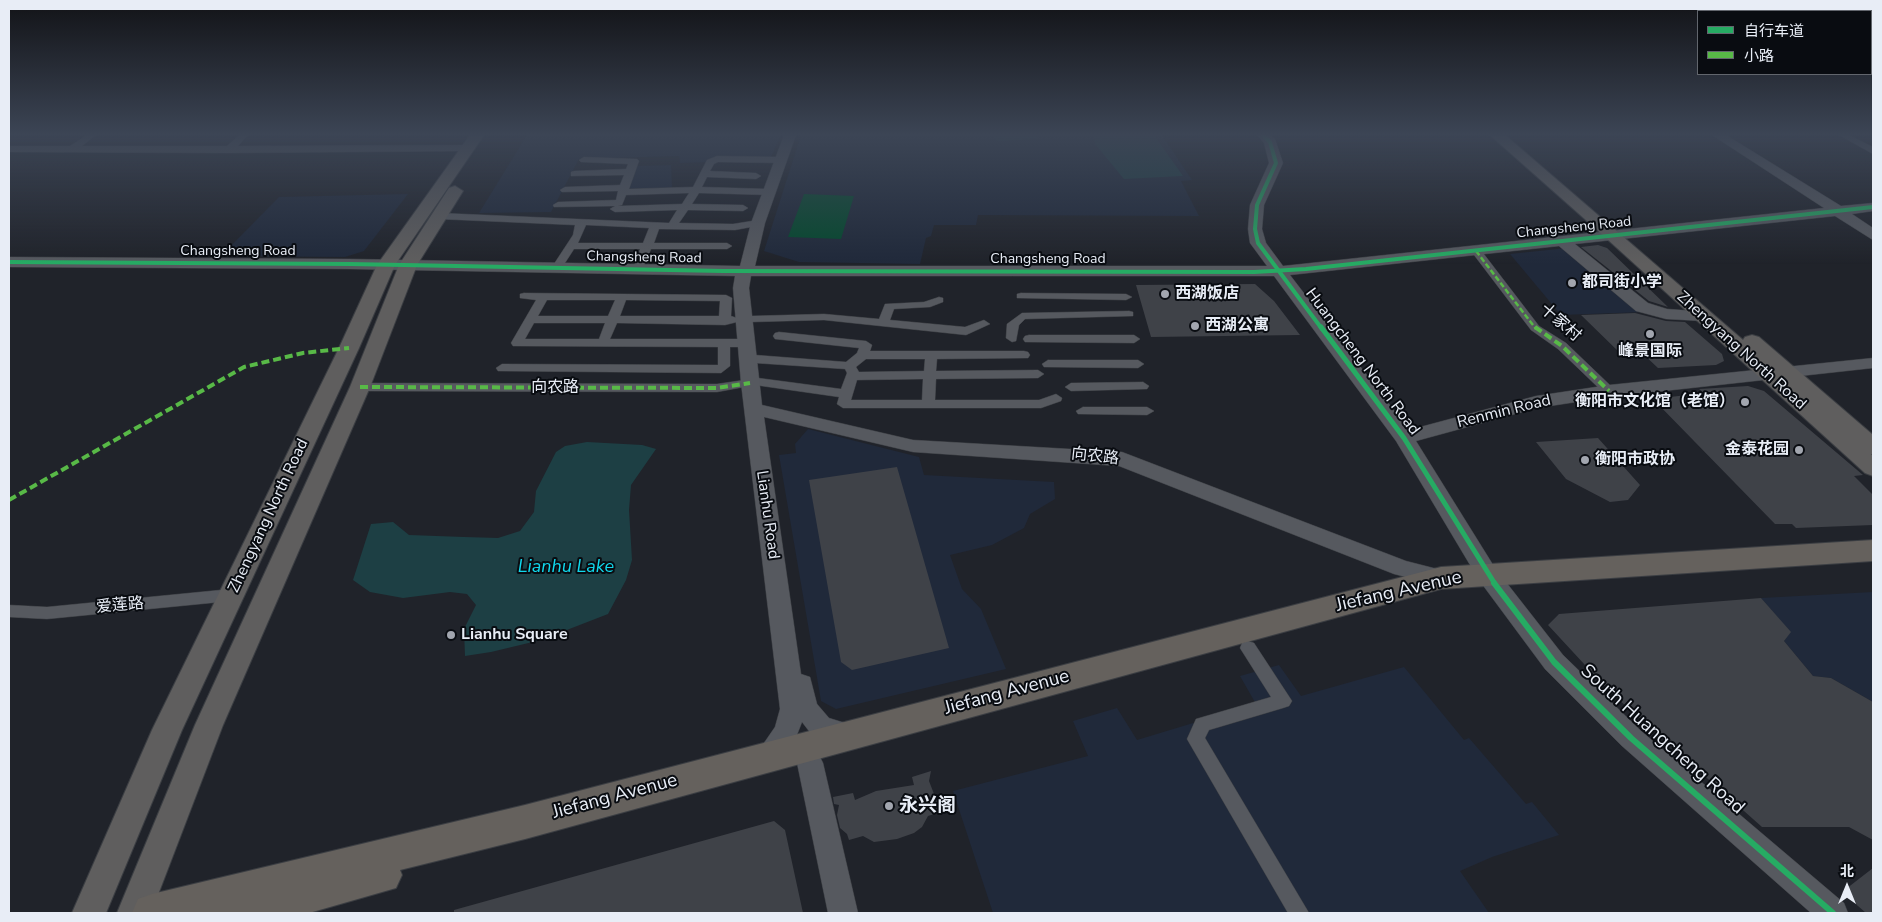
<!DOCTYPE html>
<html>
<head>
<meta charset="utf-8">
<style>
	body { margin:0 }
	#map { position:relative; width:1882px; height:922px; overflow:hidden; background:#20232a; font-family:"Nunito Sans","Noto Sans SC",sans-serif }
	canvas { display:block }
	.frame { position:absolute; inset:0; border:10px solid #e8edf6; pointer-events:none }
	.legend { position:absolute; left:1697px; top:10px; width:175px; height:65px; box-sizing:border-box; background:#090c11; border:1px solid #62666d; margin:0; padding:6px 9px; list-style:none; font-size:15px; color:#e8edf6 }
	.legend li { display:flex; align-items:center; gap:10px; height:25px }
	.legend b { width:25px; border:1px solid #62666d }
	.north { position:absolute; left:1822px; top:862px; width:50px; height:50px; -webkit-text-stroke:4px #090c11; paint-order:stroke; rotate:0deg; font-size:14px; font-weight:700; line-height:20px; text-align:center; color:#e8edf6 }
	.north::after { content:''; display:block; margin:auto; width:18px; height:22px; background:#e8edf6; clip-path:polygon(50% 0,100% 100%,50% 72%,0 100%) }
</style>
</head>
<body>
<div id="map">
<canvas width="1882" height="922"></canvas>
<div class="frame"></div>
<ul class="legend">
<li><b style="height:6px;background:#26ab63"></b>自行车道</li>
<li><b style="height:6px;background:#58b947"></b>小路</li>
</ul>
<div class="north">北</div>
</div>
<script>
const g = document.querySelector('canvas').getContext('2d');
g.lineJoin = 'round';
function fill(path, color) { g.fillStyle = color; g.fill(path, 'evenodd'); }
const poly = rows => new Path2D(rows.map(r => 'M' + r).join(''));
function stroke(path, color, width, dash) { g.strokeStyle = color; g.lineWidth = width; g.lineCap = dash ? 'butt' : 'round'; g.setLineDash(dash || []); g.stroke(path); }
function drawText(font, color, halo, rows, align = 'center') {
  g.font = font + ' "Nunito Sans","Noto Sans SC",sans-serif'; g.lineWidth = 4; g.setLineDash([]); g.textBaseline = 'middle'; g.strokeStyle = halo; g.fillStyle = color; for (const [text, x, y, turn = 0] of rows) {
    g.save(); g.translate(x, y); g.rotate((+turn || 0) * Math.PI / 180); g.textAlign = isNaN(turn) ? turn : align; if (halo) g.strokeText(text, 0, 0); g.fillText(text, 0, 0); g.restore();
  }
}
fill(poly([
	[527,135,781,135,771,157,715,157,708,162,680,163,679,156,579,159,551,212,479,213],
	[801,135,1162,135,1192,180,1181,181,1199,216,978,215,976,225,934,225,931,236,926,238,920,264,799,262,764,251],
	[671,165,672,188,626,189,634,166],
	[408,194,364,251,345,257,221,256,279,197],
	[1567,248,1644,312,1561,315,1510,254],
	[808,429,919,457,924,475,1054,482,1055,499,1030,514,1024,528,992,545,950,555,962,589,981,609,1006,669,836,709,821,701,779,455,796,453,795,444],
	[1873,592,1873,702,1831,678,1813,676,1784,641,1790,632,1761,598],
	[1279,665,1301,696,1404,667,1464,740,1469,738,1526,804,1532,802,1559,835,1492,857,1460,871,1489,913,993,913,953,791,1088,756,1073,721,1117,708,1137,740,1256,704,1240,676]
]), '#20293a');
fill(poly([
	[804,194,854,196,841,239,788,237]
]), '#04492e');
fill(poly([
	[992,135,1039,135,1034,136,1039,139,997,141],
	[1094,135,1154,135,1183,176,1124,179,1095,144],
	[587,442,642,445,656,449,631,485,629,510,632,560,626,580,608,614,541,640,491,652,465,656,464,629,476,605,467,594,450,592,403,598,370,592,353,580,371,524,393,522,409,535,464,537,498,538,520,531,534,512,536,491,556,452,565,446]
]), '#1d3f44');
fill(poly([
	[1598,245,1607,248,1668,307,1649,301,1581,247],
	[1255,284,1274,301,1300,335,1151,337,1136,285],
	[1635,313,1666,321,1685,322,1722,354,1724,361,1716,365,1658,368,1642,353,1620,353,1581,315],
	[1748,386,1764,391,1863,475,1854,476,1873,495,1873,525,1796,528,1792,524,1775,524,1653,399,1704,393,1699,389],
	[1598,438,1640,485,1628,500,1610,502,1566,479,1536,442],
	[897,467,949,648,852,670,841,662,809,480],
	[1761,598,1791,632,1784,641,1813,676,1831,678,1873,702,1873,840,1849,827,1762,827,1609,691,1548,625,1559,614],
	[931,771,929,781,941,812,928,816,922,827,914,833,897,839,874,842,863,836,849,840,847,834,840,828,837,815,839,805,834,804,833,797,853,793,855,800,876,791,914,785,912,777],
	[774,821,785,830,803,913,454,913,454,910],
	[1873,868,1873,913,1866,913,1842,892]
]), '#3f4248');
const street = poly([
	[87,135,96,135,82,146,227,146,239,135,248,135,238,146,467,145,472,148,467,151,228,153,9,152,9,146,70,146,87,135],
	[1839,135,1849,135,1873,147,1873,154,1839,135],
	[584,157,637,159,639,161,629,189,693,187,707,160,717,156,781,157,786,160,781,163,718,162,714,164,710,171,756,173,761,176,756,179,707,177,702,187,769,189,774,192,769,195,699,193,692,204,743,205,748,208,743,211,688,210,679,223,733,224,758,220,763,223,762,225,735,230,659,229,654,243,727,243,732,246,727,249,651,249,644,266,639,269,634,266,640,249,574,249,563,266,555,266,554,264,573,235,575,225,439,219,434,216,439,213,669,223,677,210,615,212,610,209,615,206,554,207,553,205,558,202,616,200,618,191,562,192,560,190,565,187,620,185,624,175,571,176,571,172,574,171,626,169,628,164,581,162,579,160,584,157],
	[689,193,682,204,618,206,622,205,626,195,689,193],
	[586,225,649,228,643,243,578,243,586,225],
	[1476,248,1480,249,1539,326,1566,343,1613,388,1615,391,1613,394,1605,394,1558,349,1531,330,1471,251,1476,248],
	[524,293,726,295,732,298,731,316,737,318,737,322,725,325,617,323,610,339,746,339,752,343,746,347,730,347,730,366,721,373,498,371,496,368,502,364,718,365,718,347,513,346,511,343,536,300,520,298,520,294,524,293],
	[547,300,615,300,608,316,538,316,547,300],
	[626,300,720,301,719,316,620,316,626,300],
	[534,323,605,323,599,339,525,339,534,323],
	[1021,293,1126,294,1132,297,1126,300,1017,298,1017,294,1021,293],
	[939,297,943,298,943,302,930,307,894,309,890,320,965,327,984,320,990,324,966,335,824,320,751,322,745,319,751,316,824,314,879,319,885,304,924,302,939,297],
	[1129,311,1133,312,1133,316,1025,319,1019,325,1016,341,1012,342,1006,338,1007,324,1022,313,1129,311],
	[779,332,866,341,872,345,870,351,1024,351,1028,352,1030,355,1028,358,937,359,936,371,1038,370,1044,374,1038,378,936,379,935,400,1039,400,1056,394,1062,398,1061,401,1041,408,843,408,837,404,839,397,755,385,717,392,360,391,354,387,360,383,717,384,758,378,841,389,847,373,845,369,755,363,749,359,755,355,846,362,857,353,859,348,775,339,773,336,775,333,779,332],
	[866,359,925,359,924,371,859,372,856,367,866,359],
	[923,379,922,400,851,400,857,380,923,379],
	[1029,335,1134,335,1140,339,1134,343,1025,342,1023,339,1025,336,1029,335],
	[1048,360,1138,360,1144,364,1138,368,1044,367,1042,364,1048,360],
	[1143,382,1149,386,1147,389,1071,391,1065,387,1071,383,1143,382],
	[1083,407,1147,407,1154,411,1147,415,1078,414,1076,411,1083,407],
	[231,589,237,591,239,595,237,599,231,601,47,619,9,617,9,605,47,607,231,589],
	[1248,641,1254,643,1292,701,1289,706,1283,708,1209,730,1205,738,1309,913,1288,913,1187,739,1196,719,1271,697,1240,648,1242,643,1248,641]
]);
const secondary = poly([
	[784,135,796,135,765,223,755,266,1267,266,1250,243,1248,229,1250,205,1269,163,1264,143,1257,135,1270,135,1275,139,1283,163,1264,205,1262,229,1266,243,1283,266,1824,208,1712,135,1726,135,1841,206,1873,203,1873,211,1852,214,1873,228,1873,240,1835,216,1575,244,1648,303,1667,309,1709,312,1711,316,1709,320,1703,321,1666,319,1636,311,1559,246,1290,275,1409,430,1536,396,1609,385,1873,358,1873,368,1609,397,1537,408,1416,441,1495,568,1563,655,1640,730,1844,903,1848,913,1811,913,1622,746,1545,669,1479,580,1396,441,1274,276,751,276,749,288,762,405,913,440,1122,452,1406,561,1449,572,1452,578,1449,584,1441,586,1394,574,1119,466,913,452,764,417,801,674,810,677,817,704,829,718,858,727,862,735,858,743,849,746,812,735,802,722,795,740,777,764,768,768,759,764,755,756,775,727,780,709,741,383,733,288,735,276,350,269,9,267,9,257,350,259,740,266,751,223,784,135],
	[810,751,819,755,823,763,858,913,828,913,797,763,801,755,810,751]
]);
const primary = poly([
	[470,135,484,135,395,265,359,348,182,730,106,913,72,913,152,730,339,348,377,265,470,135],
	[1490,135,1505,135,1743,340,1745,337,1752,335,1759,337,1873,435,1873,454,1871,454,1873,456,1873,476,1865,473,1595,228,1490,135],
	[455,186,463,191,417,265,370,387,223,725,151,913,117,913,195,725,350,387,399,265,449,188,455,186]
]);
const highway = poly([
	[1873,540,1873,561,1441,589,525,839,400,870,402,875,396,888,309,913,132,913,138,899,152,894,525,805,1441,567,1873,540]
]);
stroke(street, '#3b3e43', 1);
stroke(secondary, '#3b3e43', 1);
stroke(primary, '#3b3e43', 2);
stroke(highway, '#3b3e43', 2);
fill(street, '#56595f');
fill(secondary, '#56595f');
fill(primary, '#5f5e5e');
fill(highway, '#65615d');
stroke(poly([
	[1476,251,1536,329]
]), '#58b947', 2.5, [5.5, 2.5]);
stroke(poly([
	[1535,327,1562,346,1609,391],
	[360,387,717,388,750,383],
	[9,500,244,367,303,353,349,348]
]), '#58b947', 4, [8, 4]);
stroke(poly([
	[1263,135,1270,142,1276,163,1257,205,1255,229,1258,243,1322,329],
	[9,262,350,264,723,271,1254,272,1306,269,1873,207]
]), '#26ab63', 4);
stroke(poly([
	[1321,327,1404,438,1495,584]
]), '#26ab63', 5);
stroke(poly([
	[1494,583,1554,662,1631,738,1833,913]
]), '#26ab63', 6);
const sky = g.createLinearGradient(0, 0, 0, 264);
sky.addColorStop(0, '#121317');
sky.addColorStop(0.51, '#3c4555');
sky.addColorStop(1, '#3c455500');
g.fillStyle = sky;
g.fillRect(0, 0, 1882, 264);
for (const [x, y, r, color] of [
	[1572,283,5,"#a2a6af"],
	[1165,294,5,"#a2a6af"],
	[1195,326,5,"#a2a6af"],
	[1650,334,5,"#a2a6af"],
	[1745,402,5,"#a2a6af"],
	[1799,450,5,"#a2a6af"],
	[1585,460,5,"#a2a6af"],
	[451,635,5,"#a2a6af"],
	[889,806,5,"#a2a6af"]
]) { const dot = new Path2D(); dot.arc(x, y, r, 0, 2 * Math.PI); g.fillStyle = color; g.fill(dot); stroke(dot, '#090c11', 2); }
drawText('14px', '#e8edf6', '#090c11', [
	["Changsheng Road",1574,228,-6],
	["Changsheng Road",238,252],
	["Changsheng Road",644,258,1],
	["Changsheng Road",1048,260]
]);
drawText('bold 16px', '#e8edf6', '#090c11', [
	["都司街小学",1582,283],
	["西湖饭店",1175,294],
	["西湖公寓",1205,326],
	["峰景国际",1650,352,"center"],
	["衡阳市文化馆（老馆）",1735,402,"right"],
	["金泰花园",1789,450,"right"],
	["衡阳市政协",1595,460],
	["Lianhu Square",461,635]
], 'left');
drawText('16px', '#e8edf6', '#090c11', [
	["十家村",1560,323,41],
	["Zhengyang North Road",1741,351,42],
	["Huangcheng North Road",1362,362,53],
	["向农路",555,388],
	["Renmin Road",1504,412,-14],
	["向农路",1095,457,6],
	["Lianhu Road",767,515,82],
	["Zhengyang North Road",269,516,-65],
	["爱莲路",120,606,-5]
]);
drawText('italic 18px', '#11d9ed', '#090c11', [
	["Lianhu Lake",566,568]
]);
drawText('19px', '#e8edf6', '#090c11', [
	["Jiefang Avenue",1399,592,-13],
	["Jiefang Avenue",1007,693,-15],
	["South Huangcheng Road",1662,740,42],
	["Jiefang Avenue",615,797,-15]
]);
drawText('bold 19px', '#e8edf6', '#090c11', [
	["永兴阁",899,806]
], 'left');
</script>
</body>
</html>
